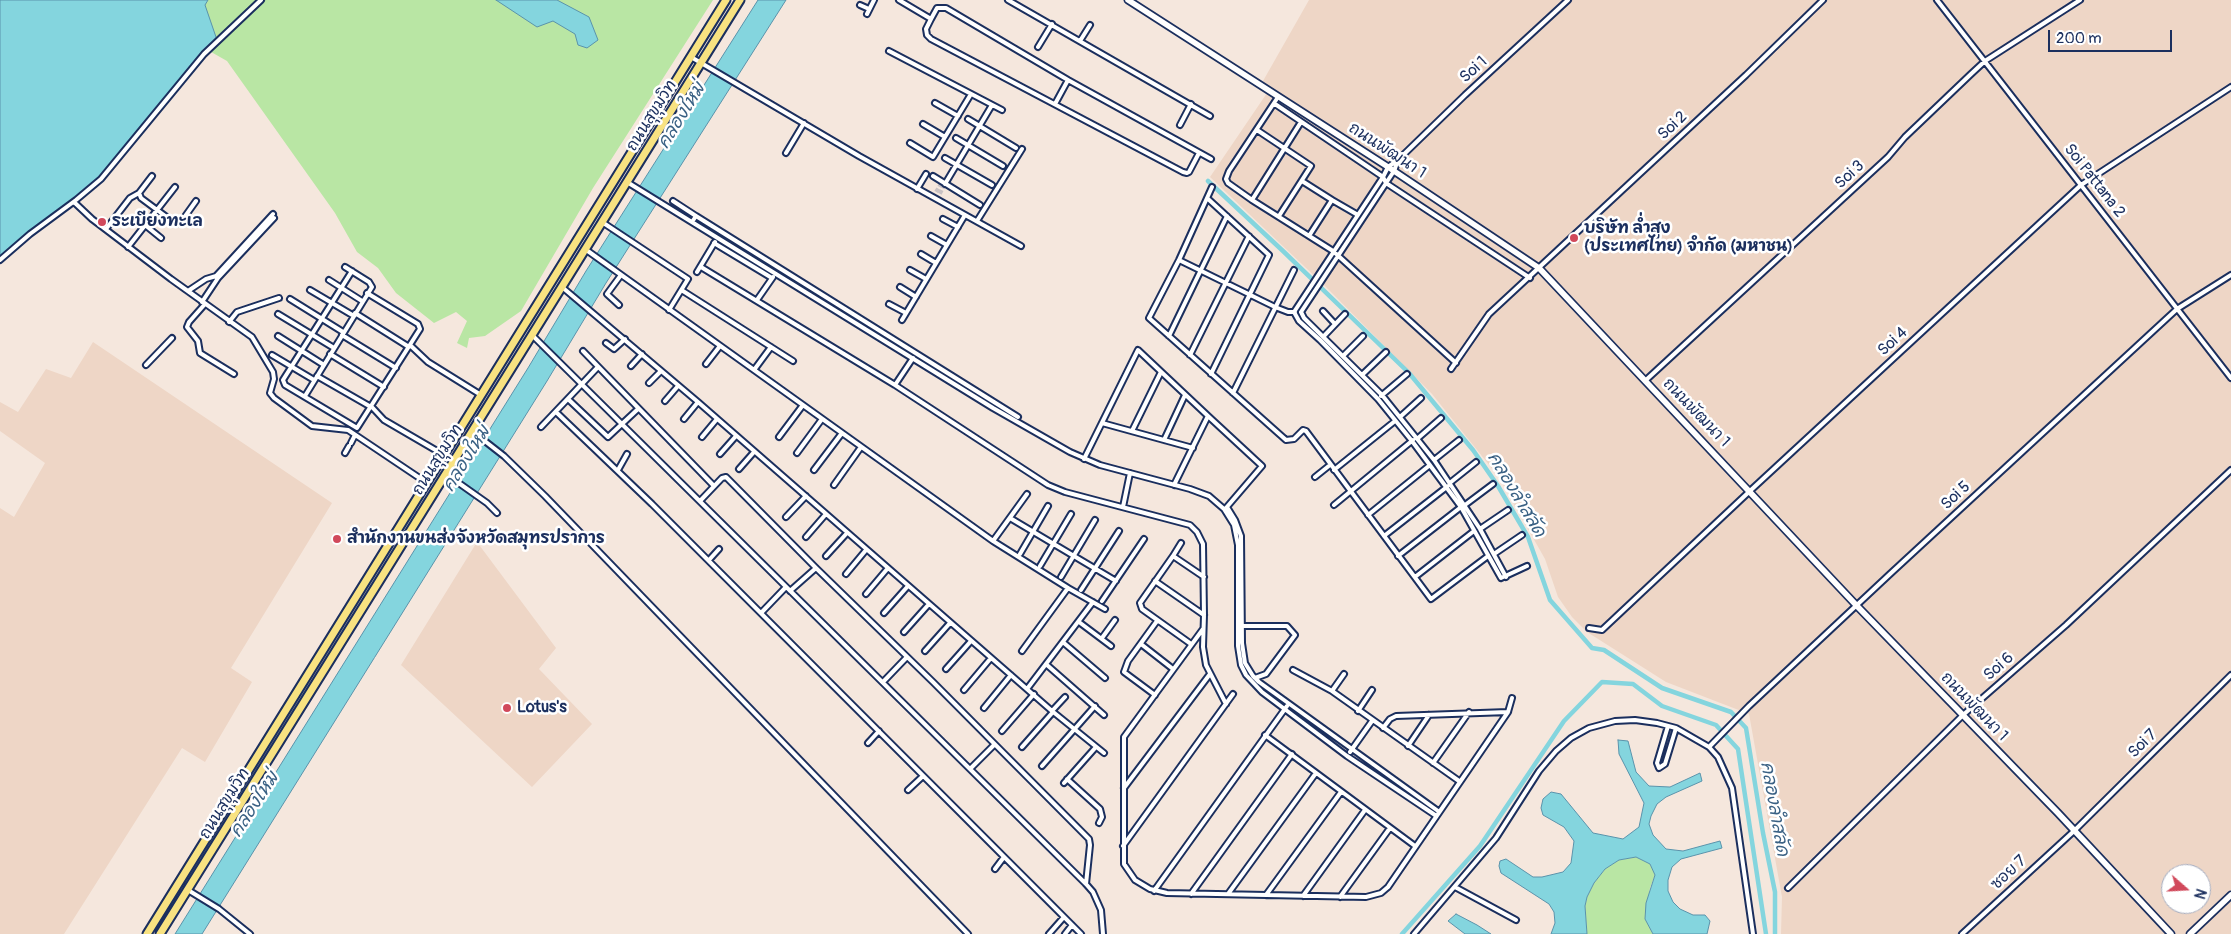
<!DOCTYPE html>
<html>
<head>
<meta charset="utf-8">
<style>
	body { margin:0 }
	#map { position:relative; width:2231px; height:934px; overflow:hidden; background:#f5e7dd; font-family:Pangolin,sans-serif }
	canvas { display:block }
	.north { position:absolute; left:2161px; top:864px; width:50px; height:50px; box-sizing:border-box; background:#fff; border:1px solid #a4acbf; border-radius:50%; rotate:109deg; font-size:14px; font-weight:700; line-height:20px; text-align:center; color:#1b2f5e }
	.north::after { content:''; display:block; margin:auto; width:18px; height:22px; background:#d1495b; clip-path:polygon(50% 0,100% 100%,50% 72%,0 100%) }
	.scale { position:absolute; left:2048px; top:30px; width:124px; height:22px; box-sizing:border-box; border:2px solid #1b2f5e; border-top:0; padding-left:6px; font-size:15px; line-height:18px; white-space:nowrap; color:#1b2f5e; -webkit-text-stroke:4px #fff; paint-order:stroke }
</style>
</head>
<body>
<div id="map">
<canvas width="2231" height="934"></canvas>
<div class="north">N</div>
<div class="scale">200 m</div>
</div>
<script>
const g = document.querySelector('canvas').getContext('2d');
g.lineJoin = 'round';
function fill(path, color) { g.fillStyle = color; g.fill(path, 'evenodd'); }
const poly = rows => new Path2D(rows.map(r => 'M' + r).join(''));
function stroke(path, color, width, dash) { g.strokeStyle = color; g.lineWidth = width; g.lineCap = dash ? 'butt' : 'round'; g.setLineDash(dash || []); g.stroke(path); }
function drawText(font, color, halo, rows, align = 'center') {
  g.font = font + ' Pangolin,"Playpen Sans Thai",sans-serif'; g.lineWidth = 5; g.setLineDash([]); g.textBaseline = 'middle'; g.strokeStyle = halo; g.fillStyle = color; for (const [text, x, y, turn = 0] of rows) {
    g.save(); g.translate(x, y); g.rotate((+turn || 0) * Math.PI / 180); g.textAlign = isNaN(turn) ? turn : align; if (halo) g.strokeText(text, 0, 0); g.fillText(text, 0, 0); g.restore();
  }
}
fill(poly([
	[1309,0,2231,0,2231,934,1781,934,1782,897,1749,714,1666,682,1587,632,1572,617,1558,597,1545,559,1498,476,1432,394,1324,285,1210,177,1267,93,1259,88],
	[2171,874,2201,874,2201,904,2171,904],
	[93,342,332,503,231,668,252,682,205,762,182,748,64,934,0,934,0,508,14,517,45,463,0,431,0,402,18,412,46,369,71,378],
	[477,542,556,648,539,669,592,724,532,787,401,665]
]), '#eed6c6');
fill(poly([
	[207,0,713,0,593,188,521,311,485,336,469,338,467,348,457,343,467,321,456,312,434,323,396,293,378,268,357,252,335,213,227,61,183,36],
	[1636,857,1650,864,1655,875,1650,888,1645,919,1653,934,1587,934,1585,906,1587,897,1594,883,1605,869,1619,860]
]), '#b9e6a4');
const water = poly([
	[0,0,208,0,205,5,217,40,101,179,13,247,0,261,0,0],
	[496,0,557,0,589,17,598,40,587,48,578,45,575,34,553,21,537,27,496,0],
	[758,0,786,0,606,283,547,381,202,934,175,934,528,368,586,271,758,0],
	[1618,740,1628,741,1636,772,1649,786,1670,787,1700,773,1702,781,1666,797,1657,804,1651,816,1649,824,1653,835,1666,849,1683,851,1720,841,1722,848,1681,859,1672,867,1668,880,1668,891,1673,902,1680,909,1693,915,1705,915,1710,921,1707,934,1653,934,1645,919,1646,903,1655,875,1650,864,1636,857,1619,860,1605,869,1594,883,1587,897,1585,906,1587,934,1551,934,1555,923,1554,912,1549,904,1501,873,1499,866,1500,861,1506,859,1533,877,1542,877,1563,872,1571,863,1574,841,1564,827,1543,815,1541,808,1543,799,1551,792,1561,794,1593,833,1623,839,1639,827,1644,803,1619,754,1618,740],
	[1456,914,1477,925,1491,934,1465,934,1448,921,1456,914]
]);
fill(water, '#84d5de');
stroke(water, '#5a93ab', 1);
stroke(poly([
	[1208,181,1283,251,1409,373,1473,450,1498,486,1528,537,1550,600,1592,648,1604,650,1662,688,1731,712,1746,728,1763,833,1775,892,1775,934],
	[1402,934,1480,846,1564,721,1602,682,1633,684,1662,706,1716,725,1738,749,1766,934]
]), '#84d5de', 4.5);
stroke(poly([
	[933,197,942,182],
	[937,199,945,184]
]), '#c9c2c4', 4, [4, 2]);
const street = poly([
	[899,0,931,19],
	[1008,0,1210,116],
	[1937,0,2231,378],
	[860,5,869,9],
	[867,14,874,0],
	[1080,41,1090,25],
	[1038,47,1052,24],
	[889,51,1002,110],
	[691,57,859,156,1021,246],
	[1278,97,1229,171,1226,179,1228,183,1252,200,1333,251,1456,363],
	[935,103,958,116],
	[1055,104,1068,80],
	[1275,104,1383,177,1386,183,1530,278],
	[968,119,1016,148],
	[923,124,945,137],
	[1180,125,1191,104],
	[1257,130,1311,166,1279,216],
	[956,138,1003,166],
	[910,143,933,157,971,94],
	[786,153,804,123],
	[1199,153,1189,172,1187,173,1183,172,931,39,927,35,926,29,931,19,937,8,946,8,1068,80,1211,159],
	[945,158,992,185],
	[933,176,980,205],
	[1302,181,1332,200,1309,236],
	[627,182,993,408,1070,452,1100,465,1190,489,1209,496,1224,509,1234,525,1238,545,1238,646,1241,665,1246,675,1262,692,1347,756,1435,815],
	[945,184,992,105],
	[1212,187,1179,260,1149,318,1286,440,1294,439,1303,430,1306,431,1431,599,1488,556],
	[917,189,926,174],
	[139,193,141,198,176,224,181,222,196,201],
	[1207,198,1269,255,1211,374],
	[1252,200,1301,122],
	[1332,200,1358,215],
	[673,201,696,216],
	[74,202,92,219,171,279,252,337,273,372,274,379,270,393,274,398,312,426,348,430,427,483],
	[943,219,958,227],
	[977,221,1022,149],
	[602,222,688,279,669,310],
	[692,222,696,216,1018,417],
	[145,225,161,238],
	[106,229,130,198,139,193,152,176],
	[931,236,947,245],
	[714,243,772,278],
	[128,247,175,187],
	[585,249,993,541,1068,588,1022,651],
	[921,254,936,263],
	[0,260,30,234,76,200,101,179,204,54,261,0],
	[1179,260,1275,307,1288,312,1295,312],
	[701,267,895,385,1048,485,1065,492,1190,525,1197,532,1203,544,1204,615,1203,647,1206,665,1226,704],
	[910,270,926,279],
	[352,271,283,380,285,385,357,428,420,329,418,324,367,293],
	[697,272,715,242],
	[329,280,362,301],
	[562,287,698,402,1052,711,1104,753],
	[900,287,916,297],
	[310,290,354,316],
	[188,291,206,279,216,276,273,214],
	[683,291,793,361],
	[290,299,343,332],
	[757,300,773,277],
	[202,302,218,278,274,218],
	[205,304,189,322,187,327,198,341,200,353,234,374],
	[889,304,906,313],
	[619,305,607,294,621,275],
	[1323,311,1335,324],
	[1301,312,1304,318,1382,395,1434,460,1480,529,1506,577],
	[1301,312,1394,171,1398,160],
	[355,313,409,347],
	[278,314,334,348],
	[902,320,965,215],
	[229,322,237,312,279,298],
	[342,335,396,368],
	[532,335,1086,884,1093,892,1101,910,1103,934],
	[278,336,324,365],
	[1169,336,1227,216],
	[1324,336,1345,314],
	[606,343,614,349,625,339],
	[410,345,428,362,481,395],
	[583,351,714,486],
	[330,354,384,387],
	[272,355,314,380],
	[1190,355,1249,236],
	[1343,356,1363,336],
	[706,364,720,346],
	[146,365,172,338],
	[631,366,642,354],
	[1451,369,1489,314,1746,75,1823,0],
	[754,370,771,347],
	[1362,375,1386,352],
	[317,376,371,407],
	[1646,380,1888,157,1905,137,1971,74,1985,61,2080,0],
	[649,383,661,371],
	[895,385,913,358],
	[1233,393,1294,270],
	[305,396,372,287,369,282,345,267],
	[1381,396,1407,374],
	[568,399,608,437,638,409],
	[665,401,678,386],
	[371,406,384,420,444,455],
	[556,412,652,504,1081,934],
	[1208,416,1262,466,1226,508],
	[1400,417,1421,398],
	[684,419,698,402],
	[1102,423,1193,448],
	[541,427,598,367],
	[472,431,504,456,545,496,968,934],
	[1132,431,1161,372],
	[702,437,717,419],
	[779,437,803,405],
	[1417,439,1441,418],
	[1164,440,1185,395],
	[351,443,355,435],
	[345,453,349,446],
	[797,453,822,419],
	[720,454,736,436],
	[1084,459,1138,350,1208,416,1174,485],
	[1434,460,1459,440],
	[739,469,754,452],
	[618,470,627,454],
	[814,470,842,433],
	[1334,470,1395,421],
	[446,474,487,503,497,513],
	[1315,477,1330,465],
	[1451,482,1476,462],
	[834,485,861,447],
	[700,501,722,478,726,477,816,568,933,682,1089,839,1090,845,1086,884],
	[1334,505,1413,440],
	[1465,505,1493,484],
	[1123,507,1130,473],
	[1227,507,1235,520,1241,536,1242,643,1245,663,1253,676,1259,682,1438,811],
	[1368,515,1430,465],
	[786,517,806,496],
	[1010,518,1116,581],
	[1480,529,1508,510],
	[1384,536,1448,486],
	[806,537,826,514],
	[993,541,1027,494],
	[1020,554,1048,506],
	[1494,554,1522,535],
	[826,556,847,533],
	[1173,556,1181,543],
	[1398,556,1461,507],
	[709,560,719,549],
	[1040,566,1071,514],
	[1527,566,1501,578,1461,507,1412,441,1378,399,1320,340,1299,321,1294,312,1383,177,1388,167,1398,160,1465,95,1568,0],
	[846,574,866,550],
	[1061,577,1095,520],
	[1415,577,1474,531],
	[1155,581,1204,615],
	[1068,588,1105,609],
	[1081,590,1119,531],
	[790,591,816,568],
	[866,594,888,568],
	[1102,601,1144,539],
	[761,613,786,587],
	[884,613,908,586],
	[1079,622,1111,646],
	[1242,626,1287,626,1295,635,1266,674,1255,678],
	[1589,628,1602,630,1751,490,2081,185,2231,87],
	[1203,629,1124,737,1124,864,1135,880,1150,889,1167,893,1366,897,1381,893,1388,887,1508,712,1396,716,1390,719,1383,728],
	[904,632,929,604],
	[1102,638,1115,620],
	[1064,643,1105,678],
	[1141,644,1173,669],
	[1191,644,1142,609,1140,603,1173,556,1204,577],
	[925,651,950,623],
	[1047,665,1104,715],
	[946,669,971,641],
	[1293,670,1332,691,1459,781],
	[883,682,907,657],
	[1027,689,1093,602],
	[964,690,991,658],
	[1332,691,1344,674],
	[1155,695,1124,672,1128,661,1157,621],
	[984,708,1011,675],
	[1052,711,1065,697],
	[1358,711,1372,690],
	[1508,712,1512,698],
	[1668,726,1657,763,1659,768,1665,764,1676,728],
	[1002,731,1034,694],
	[1265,735,1415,846],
	[868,743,879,731],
	[1408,746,1429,715],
	[1022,747,1053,712],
	[1709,747,1749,706,1890,574,2177,309,2231,275],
	[1350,752,1372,721],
	[1433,763,1469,712],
	[1042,766,1095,706],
	[970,769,994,745],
	[1067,779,1100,809,1102,817,1099,823],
	[1064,783,1096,747],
	[1124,788,1210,674],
	[908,790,923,776],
	[1123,846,1233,694],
	[995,869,1004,857],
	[1455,887,1516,920],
	[1788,888,1963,715,2066,625,2231,470],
	[188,890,219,909,250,934],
	[1154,891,1287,706],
	[1191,894,1292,754],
	[1228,894,1316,773],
	[1266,895,1341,792],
	[1303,896,1365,810],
	[1340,897,1390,828],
	[1049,934,1064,917],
	[1065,934,1072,925],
	[1414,934,1496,838,1539,771,1556,751,1571,738,1589,728,1615,721,1635,720,1657,723,1676,728,1709,747,1718,757,1732,788,1753,934],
	[1962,934,2074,831,2231,675]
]);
const secondary = poly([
	[1128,0,1388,167,1539,268,1857,606,2058,813,2171,934],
	[2190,934,2231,895]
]);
const highway = poly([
	[147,934,726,0],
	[160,934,740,0]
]);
stroke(street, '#1b2f5e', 8);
stroke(secondary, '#1b2f5e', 9);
stroke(highway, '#1b2f5e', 11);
stroke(street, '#fff', 4);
stroke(secondary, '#fff', 5.5);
stroke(highway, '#f8e281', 7);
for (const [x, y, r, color] of [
	[102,222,5,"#d1495b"],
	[1574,238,5,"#d1495b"],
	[337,539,5,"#d1495b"],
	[507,708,5,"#d1495b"]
]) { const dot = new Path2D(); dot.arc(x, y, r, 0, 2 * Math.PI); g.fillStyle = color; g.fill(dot); stroke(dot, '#fff', 2); }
drawText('16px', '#1b2f5e', '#fff', [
	["Soi 1",1474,70,-42],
	["ถนนสุขุมวิท",652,116,-58],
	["Soi 2",1673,126,-43],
	["ถนนพัฒนา 1",1387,151,33],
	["Soi 3",1850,175,-43],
	["Soi Pattana 2",2094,181,52],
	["Soi 4",1893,342,-43],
	["ถนนพัฒนา 1",1696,413,46],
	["ถนนสุขุมวิท",438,460,-58],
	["Soi 5",1956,496,-43],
	["Soi 6",1999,667,-41],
	["ถนนพัฒนา 1",1974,707,46],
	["Soi 7",2143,744,-45],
	["ถนนสุขุมวิท",225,804,-58],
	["ซอย 7",2009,873,-43]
]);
drawText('bold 16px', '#1b2f5e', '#fff', [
	["ระเบียงทะเล",112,222],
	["บริษัท ล่ำสูง",1584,229],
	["(ประเทศไทย) จำกัด (มหาชน)",1584,247],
	["สำนักงานขนส่งจังหวัดสมุทรปราการ",347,539],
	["Lotus's",517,708]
], 'left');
drawText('italic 18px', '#3a6184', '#fff', [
	["คลองใหม่",682,116,-58],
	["คลองใหม่",467,459,-58],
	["คลองลำสลัด",1516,495,59],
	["คลองใหม่",255,805,-57],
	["คลองลำสลัด",1774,809,80]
]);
</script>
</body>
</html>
